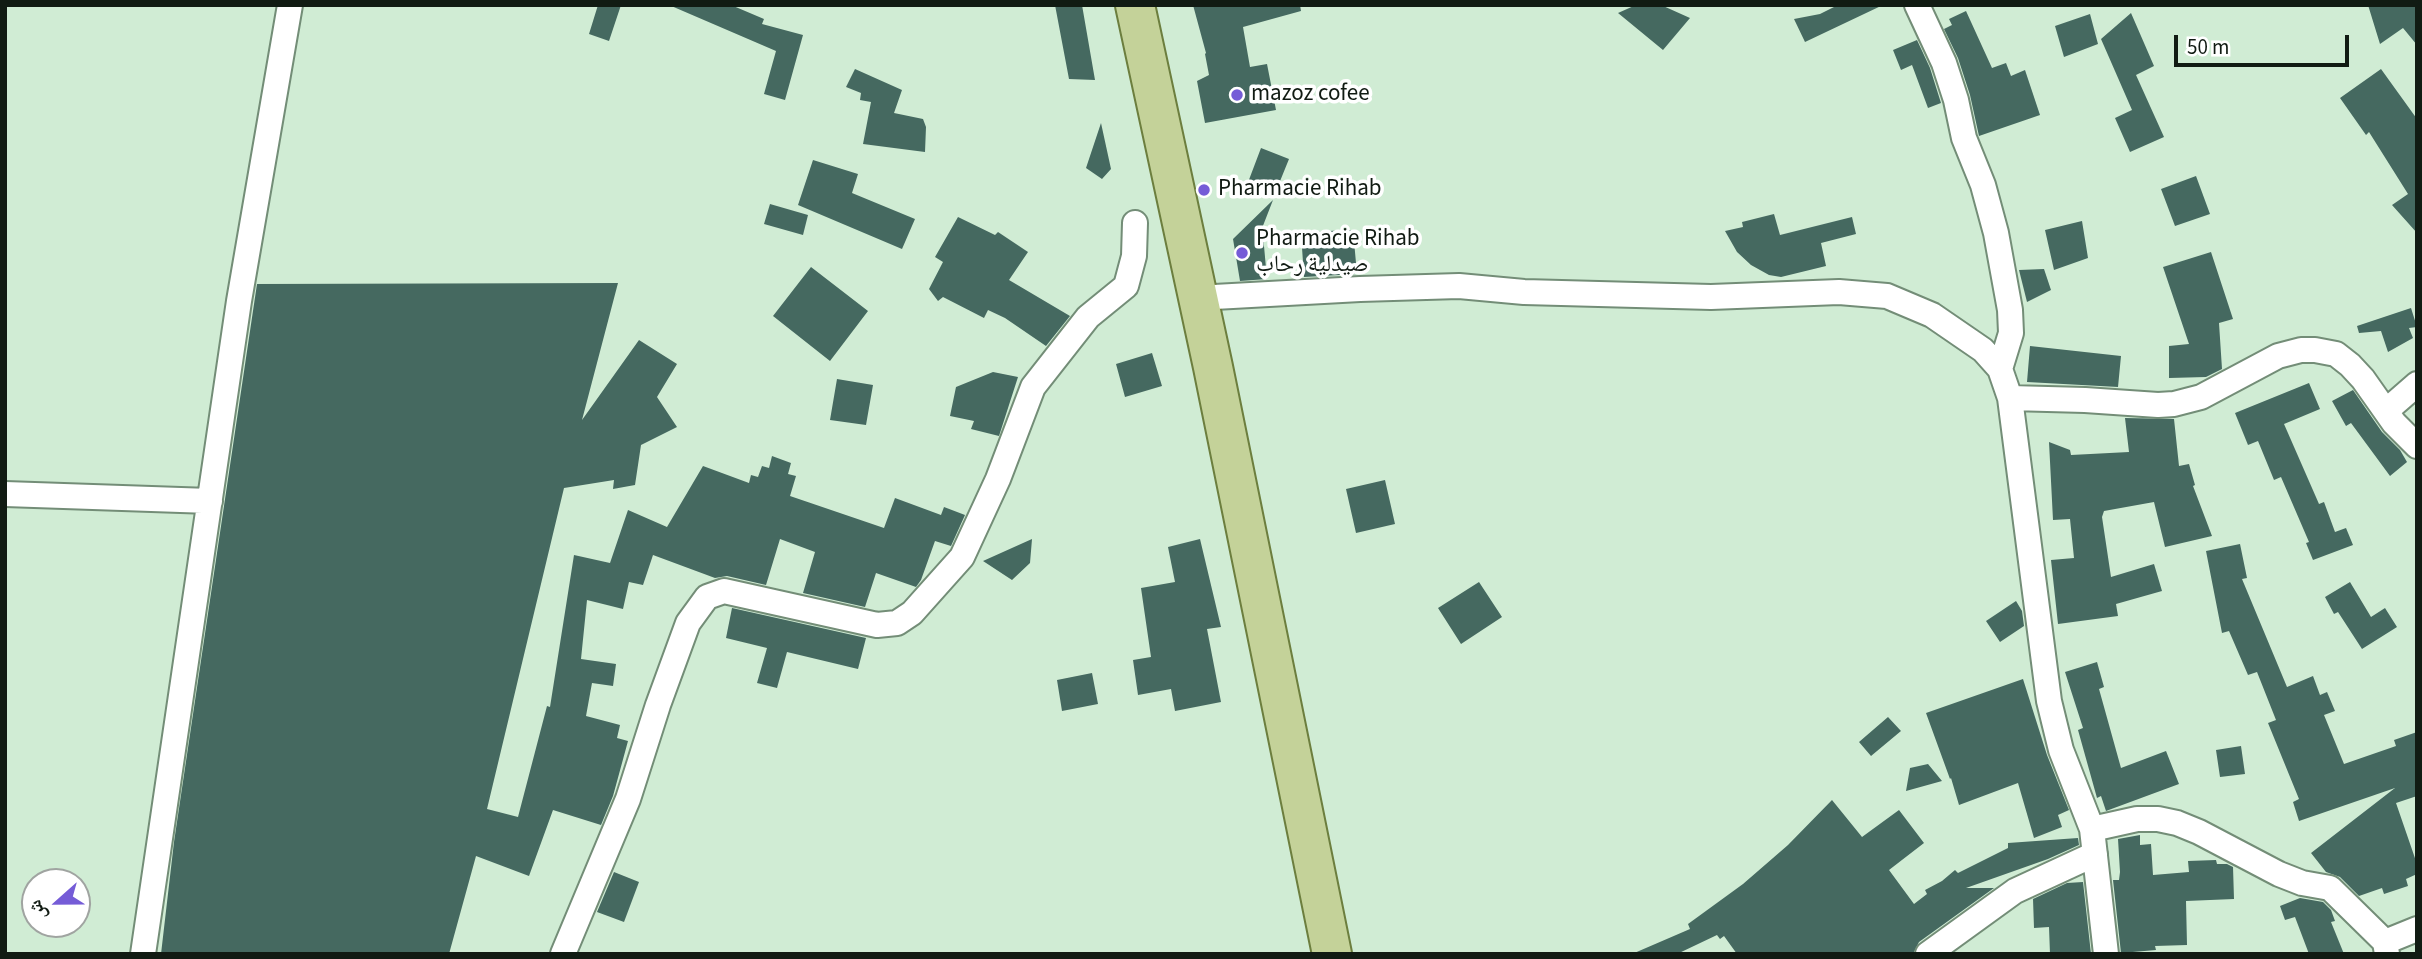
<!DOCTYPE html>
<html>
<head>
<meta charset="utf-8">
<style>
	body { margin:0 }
	#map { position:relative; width:2422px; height:959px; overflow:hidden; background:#d0ecd4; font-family:"Source Sans 3","Noto Naskh Arabic",sans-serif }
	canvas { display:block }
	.frame { position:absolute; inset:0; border:7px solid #111b13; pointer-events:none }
	.north { position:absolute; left:21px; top:868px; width:70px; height:70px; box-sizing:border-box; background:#fff; border:2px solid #a0a4a1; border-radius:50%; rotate:249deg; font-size:19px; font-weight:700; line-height:28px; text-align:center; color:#111b13 }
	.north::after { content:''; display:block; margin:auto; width:24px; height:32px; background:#755cd7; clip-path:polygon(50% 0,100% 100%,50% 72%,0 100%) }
	.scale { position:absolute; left:2174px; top:35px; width:175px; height:32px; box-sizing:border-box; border:4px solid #111b13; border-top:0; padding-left:9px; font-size:21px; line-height:24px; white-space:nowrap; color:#111b13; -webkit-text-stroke:5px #fff; paint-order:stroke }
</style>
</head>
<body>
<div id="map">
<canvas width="2422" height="959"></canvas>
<div class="frame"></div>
<div class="north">ش</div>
<div class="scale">50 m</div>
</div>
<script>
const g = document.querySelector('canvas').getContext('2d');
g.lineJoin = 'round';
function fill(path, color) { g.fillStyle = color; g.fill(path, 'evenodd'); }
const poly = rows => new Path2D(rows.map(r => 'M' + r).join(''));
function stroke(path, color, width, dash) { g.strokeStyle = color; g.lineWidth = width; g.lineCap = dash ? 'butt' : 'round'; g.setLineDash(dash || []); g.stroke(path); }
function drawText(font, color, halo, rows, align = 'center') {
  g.font = font + ' "Source Sans 3","Noto Naskh Arabic",sans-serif'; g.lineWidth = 7; g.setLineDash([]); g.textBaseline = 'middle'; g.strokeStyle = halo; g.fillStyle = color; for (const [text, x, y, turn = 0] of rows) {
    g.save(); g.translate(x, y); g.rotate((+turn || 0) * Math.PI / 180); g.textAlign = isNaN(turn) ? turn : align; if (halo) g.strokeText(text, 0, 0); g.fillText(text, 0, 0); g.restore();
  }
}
fill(poly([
	[598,5,621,5,609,41,589,34],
	[669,5,731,5,764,19,762,24,803,35,785,100,764,94,776,51],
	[1055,5,1082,5,1095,80,1069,79],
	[1193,5,1300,5,1301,11,1243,27,1250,67,1267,64,1276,110,1205,123,1197,81,1209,75,1205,54,1206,53],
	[1636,5,1661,5,1690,18,1663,50,1618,13],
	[1838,5,1883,5,1805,42,1794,19,1820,14],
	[2368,5,2417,5,2417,45,2403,28,2380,44],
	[1966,11,1992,68,2006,63,2011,76,2025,70,2040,115,1979,136,1970,95,1958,58,1944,29,1952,25,1949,19],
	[2131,13,2154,66,2136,75,2164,137,2130,152,2115,118,2132,110,2101,39],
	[2090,14,2098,44,2064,57,2055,26],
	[1917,40,1930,68,1941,103,1928,108,1912,65,1901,70,1893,50],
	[855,69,902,90,894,113,923,119,926,127,925,152,863,144,871,102,860,100,861,93,846,87],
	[2381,69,2417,119,2417,233,2392,205,2408,194,2369,132,2366,135,2340,98],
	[1101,123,1111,169,1102,179,1086,168],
	[1261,148,1289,159,1274,196,1247,185],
	[813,160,858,174,852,193,915,219,902,249,798,205],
	[2196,176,2210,214,2175,226,2161,189],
	[1273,200,1259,236,1263,235,1267,279,1240,281,1233,239],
	[770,204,808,215,803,235,764,224],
	[1774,214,1780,235,1852,217,1856,234,1821,243,1826,266,1781,277,1769,275,1751,265,1737,252,1725,231,1743,227,1742,222],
	[958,217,995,235,998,232,1028,252,1009,280,1070,316,1046,346,1005,318,988,310,984,318,943,297,938,301,929,289,943,262,935,257],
	[2082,221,2088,258,2054,270,2045,230],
	[1344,230,1353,230,1357,274,1304,277,1301,233],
	[2211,252,2233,319,2219,323,2222,369,2206,377,2169,378,2169,346,2189,344,2163,267],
	[811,267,868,311,830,361,773,316],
	[2044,269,2051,290,2027,302,2019,270],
	[618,283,582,420,639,340,677,364,657,397,677,427,641,445,635,485,613,489,614,480,564,488,487,809,518,817,547,706,550,707,574,555,610,563,628,510,667,527,703,466,749,483,751,475,758,477,762,466,769,468,772,456,791,463,788,474,796,476,790,496,884,528,895,498,941,515,944,507,965,515,951,546,935,541,921,580,916,587,876,573,865,607,803,593,815,552,780,539,766,585,727,576,715,578,653,555,643,585,629,582,623,609,587,600,581,659,616,664,613,686,592,683,586,716,620,725,617,738,628,741,613,796,601,825,553,810,529,876,476,856,449,954,161,954,174,842,257,284],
	[2411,308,2417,327,2409,328,2413,338,2388,352,2381,331,2359,333,2357,326],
	[2030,346,2121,356,2118,387,2027,382],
	[1152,353,1162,386,1125,397,1116,364],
	[993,372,1018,377,999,436,971,429,974,421,950,416,956,387],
	[837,379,873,385,866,425,830,420],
	[2309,383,2320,409,2284,424,2319,504,2324,502,2335,532,2346,528,2353,545,2313,560,2306,543,2309,542,2281,477,2274,480,2258,441,2248,445,2235,413],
	[2353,390,2382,432,2400,450,2407,462,2390,476,2351,423,2346,426,2332,401],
	[2125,418,2174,419,2179,466,2189,464,2195,485,2193,486,2212,536,2165,547,2154,502,2104,511,2102,517,2111,577,2154,564,2162,591,2116,604,2118,616,2058,624,2051,560,2074,558,2070,519,2053,520,2049,442,2070,450,2071,455,2129,452],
	[1385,480,1395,524,1356,533,1346,489],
	[1032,539,1030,563,1012,580,983,561],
	[1200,539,1221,627,1207,629,1221,702,1175,711,1171,689,1138,695,1133,660,1151,657,1141,588,1175,582,1168,547],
	[2240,544,2247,578,2242,579,2287,687,2313,676,2320,695,2327,692,2335,711,2324,715,2344,764,2396,746,2394,740,2417,732,2417,796,2396,803,2417,864,2417,874,2406,879,2408,886,2384,894,2382,888,2359,896,2340,877,2326,872,2311,853,2395,788,2299,821,2293,802,2299,799,2268,723,2276,720,2257,672,2248,675,2229,631,2222,633,2206,551],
	[1479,582,1502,617,1461,644,1438,608],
	[2350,582,2371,617,2385,608,2397,627,2362,649,2338,612,2334,614,2325,597],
	[2016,601,2022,611,2024,626,2000,642,1986,621],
	[732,608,866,638,858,669,787,652,777,688,757,683,767,648,726,638],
	[2097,662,2104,687,2099,689,2121,768,2166,751,2179,784,2106,811,2101,796,2097,798,2078,730,2083,728,2065,672],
	[1092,673,1098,704,1062,711,1057,680],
	[2023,679,2047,755,2069,810,2058,815,2062,827,2034,838,2018,783,1959,805,1951,778,1950,779,1926,713],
	[1888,717,1901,731,1871,756,1859,742],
	[2241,746,2245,774,2220,777,2216,750],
	[1928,764,1942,781,1906,791,1910,768],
	[1832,800,1862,837,1899,810,1924,843,1889,870,1914,904,1927,894,1925,890,1942,881,1955,870,1958,873,2008,848,2008,843,2078,838,2079,845,2048,859,1966,888,1994,888,1919,942,1913,954,1737,954,1724,936,1720,939,1717,935,1677,954,1632,954,1690,929,1688,924,1743,884,1788,845],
	[2140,835,2140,845,2151,844,2153,875,2189,872,2188,861,2216,860,2217,864,2227,864,2233,867,2234,899,2186,901,2187,945,2155,946,2156,950,2121,953,2113,880,2119,880,2120,872,2118,839],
	[614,872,639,882,624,922,597,912],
	[2083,882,2091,954,2050,954,2049,927,2034,928,2033,899,2067,883],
	[2300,898,2323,902,2331,910,2335,921,2331,922,2344,954,2309,954,2295,917,2285,920,2280,906]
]), '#456960');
const street = poly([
	[1917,5,1944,63,1956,100,1964,138,1983,185,1996,233,2010,310,2011,333,2000,369],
	[1196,298,1360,289,1459,286,1524,292,1711,297,1839,292,1887,296,1932,315,1983,350,2000,369,2010,398,2049,701,2061,750,2092,829,2106,954],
	[2010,398,2085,400,2158,405,2174,404,2201,397,2278,356,2301,350,2315,350,2336,354,2350,365,2363,379,2394,423,2417,446],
	[2386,411,2417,384],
	[5,494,210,501],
	[2092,829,2137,819,2158,819,2177,823,2199,832,2279,874,2302,883,2330,888,2385,942,2387,954],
	[2385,942,2417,929],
	[143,954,239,301,290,5],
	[563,954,628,799,658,705,688,623,707,597,724,591,877,625,897,623,912,613,962,557,998,479,1033,387,1088,317,1126,286,1134,256,1135,223],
	[1928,954,2015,891,2095,854]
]);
const primary = poly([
	[1135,5,1213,367,1332,954]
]);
stroke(street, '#738d77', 28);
stroke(primary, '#6c7e3e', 42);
stroke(street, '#fff', 24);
stroke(primary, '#c4d299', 38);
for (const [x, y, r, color] of [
	[1237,95,7,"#755cd7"],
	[1204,190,7,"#755cd7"],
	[1242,253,7,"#755cd7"]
]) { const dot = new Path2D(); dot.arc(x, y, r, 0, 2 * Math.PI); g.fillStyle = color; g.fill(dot); stroke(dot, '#fff', 2.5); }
drawText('23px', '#111b13', '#fff', [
	["mazoz cofee",1251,95],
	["Pharmacie Rihab",1218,190],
	["Pharmacie Rihab",1256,240],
	["صيدلية رحاب",1256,266]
], 'left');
</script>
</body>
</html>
